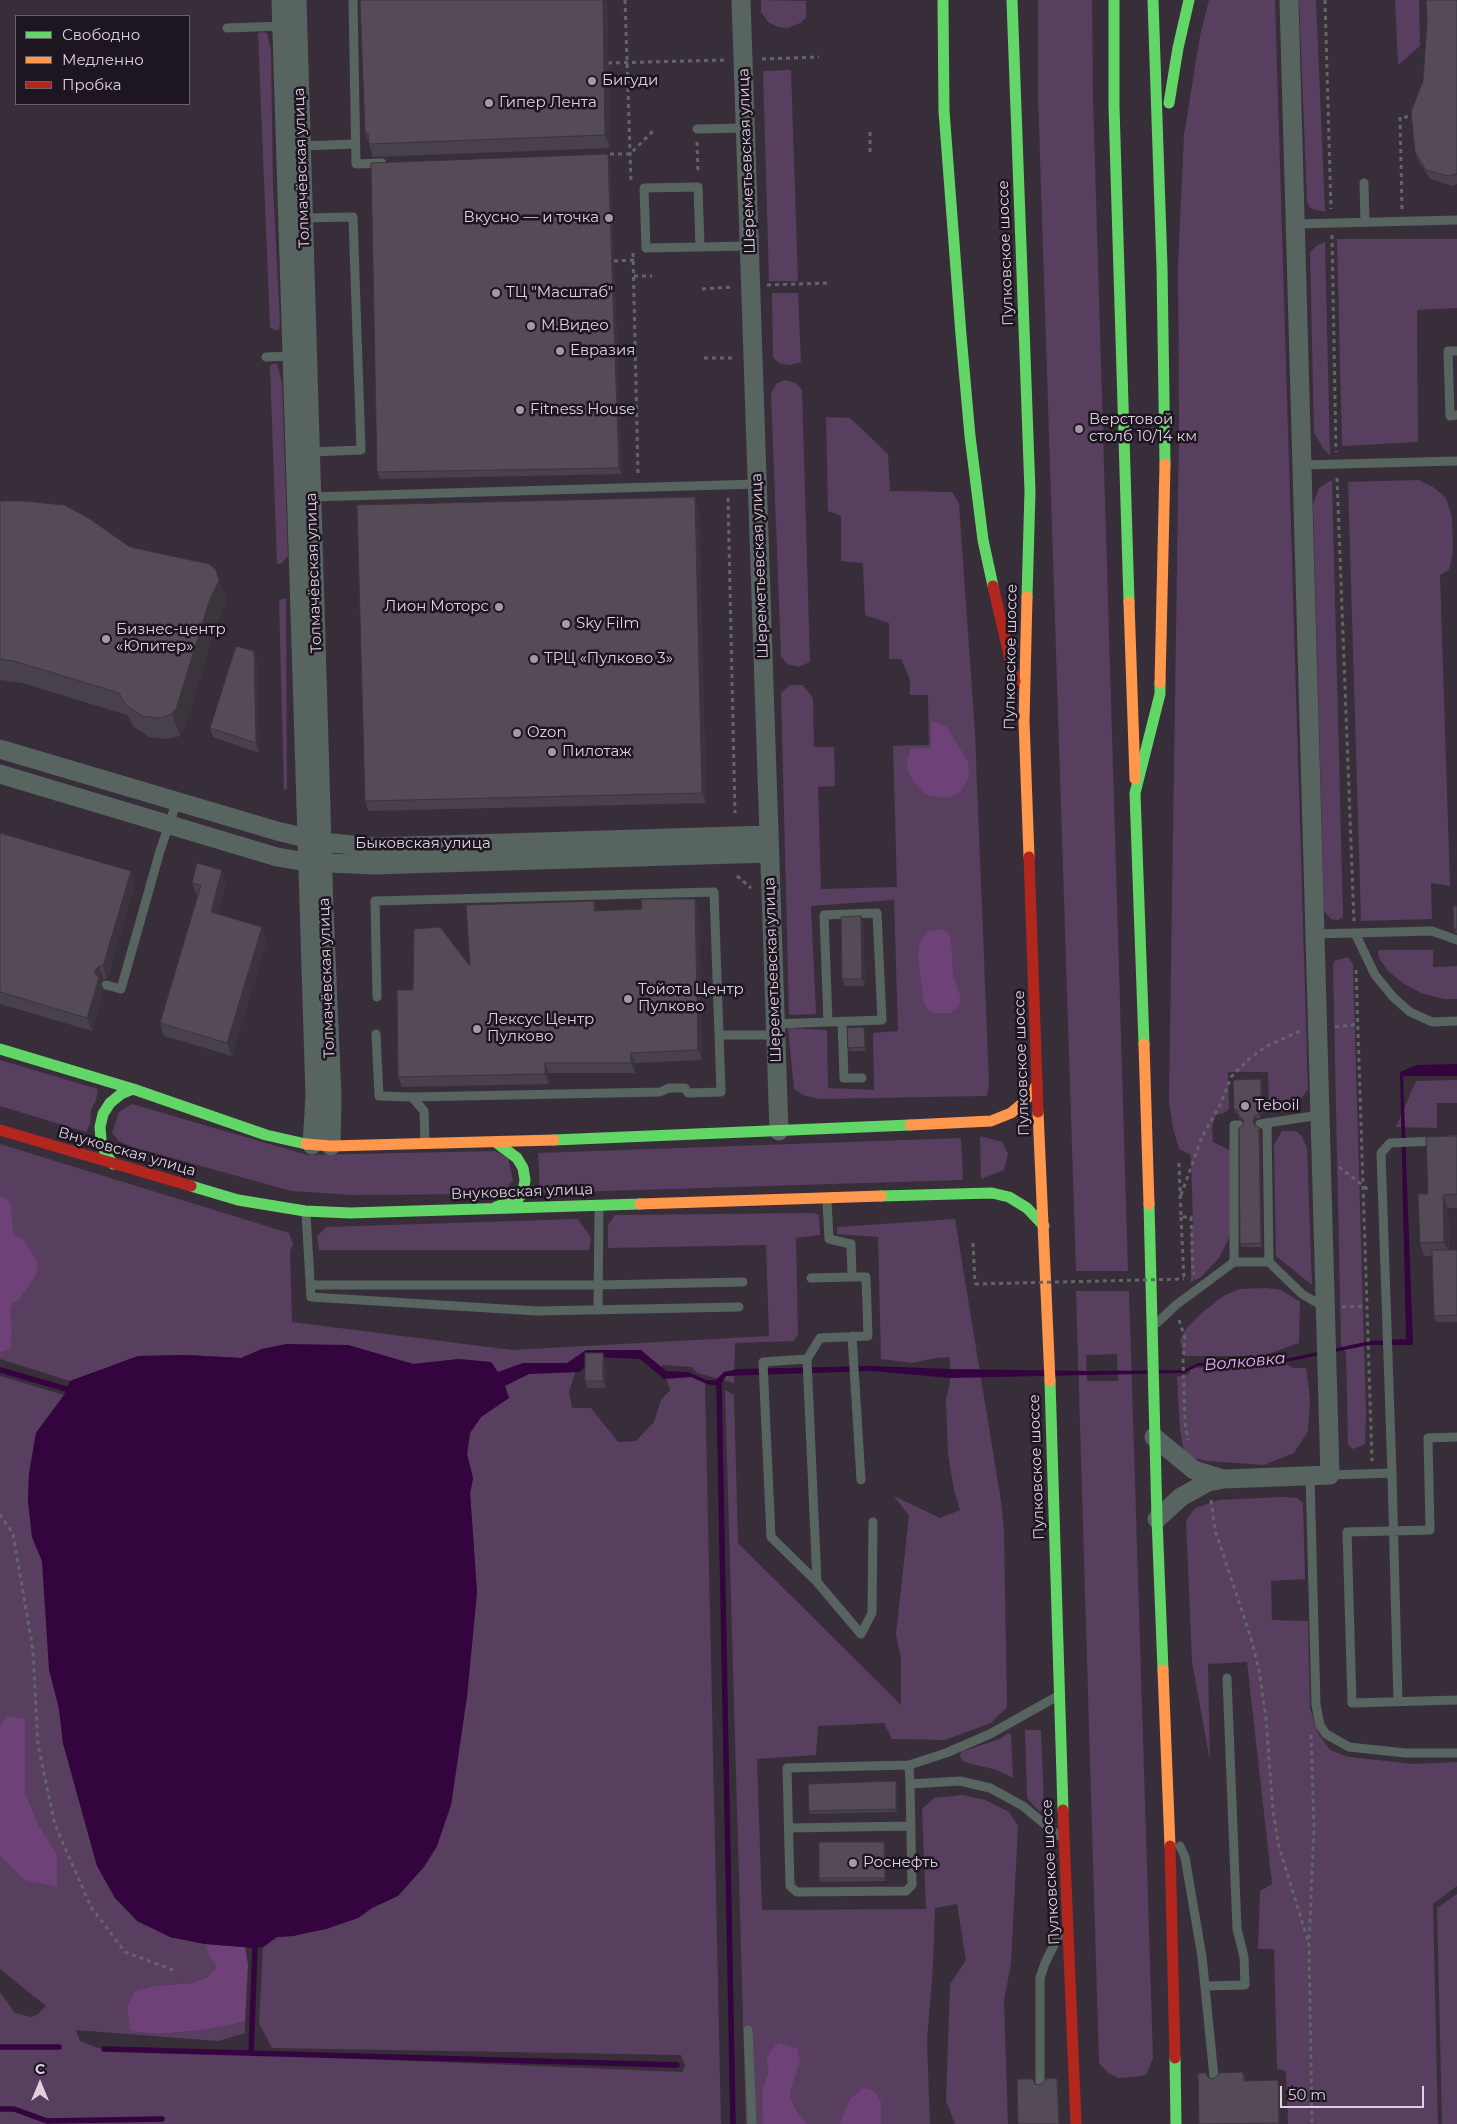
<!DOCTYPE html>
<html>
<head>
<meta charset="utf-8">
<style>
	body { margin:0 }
	#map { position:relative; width:1457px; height:2124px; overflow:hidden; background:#382e3a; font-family:Montserrat,sans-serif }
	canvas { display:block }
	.legend { position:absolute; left:15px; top:15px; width:175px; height:90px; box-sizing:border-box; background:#1d1520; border:1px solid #6a616e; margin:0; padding:6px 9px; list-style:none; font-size:15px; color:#ded2e2 }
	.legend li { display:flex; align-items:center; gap:10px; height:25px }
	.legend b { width:25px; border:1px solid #6a616e }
	.north { position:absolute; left:15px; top:2059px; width:50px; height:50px; -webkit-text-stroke:4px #1d1520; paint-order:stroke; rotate:0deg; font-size:14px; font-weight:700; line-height:20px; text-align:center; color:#ded2e2 }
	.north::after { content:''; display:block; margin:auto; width:18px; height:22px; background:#ded2e2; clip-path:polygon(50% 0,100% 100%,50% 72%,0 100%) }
	.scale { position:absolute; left:1280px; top:2086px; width:144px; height:22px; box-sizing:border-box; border:2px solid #ded2e2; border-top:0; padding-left:6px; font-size:15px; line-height:18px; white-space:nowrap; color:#ded2e2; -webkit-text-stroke:4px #1d1520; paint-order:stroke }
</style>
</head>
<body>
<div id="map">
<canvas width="1457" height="2124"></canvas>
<ul class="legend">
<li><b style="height:6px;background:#63d668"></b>Свободно</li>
<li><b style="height:6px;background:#ff974d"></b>Медленно</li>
<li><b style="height:6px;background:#b3261e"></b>Пробка</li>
</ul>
<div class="north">С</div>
<div class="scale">50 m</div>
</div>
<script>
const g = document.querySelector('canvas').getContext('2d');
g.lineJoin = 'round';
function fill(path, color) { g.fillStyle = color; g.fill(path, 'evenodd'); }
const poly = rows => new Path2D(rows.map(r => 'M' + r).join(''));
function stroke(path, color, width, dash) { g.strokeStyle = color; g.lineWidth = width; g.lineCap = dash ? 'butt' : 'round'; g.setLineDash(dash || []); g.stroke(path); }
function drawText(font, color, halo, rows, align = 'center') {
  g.font = font + ' Montserrat,sans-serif'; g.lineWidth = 5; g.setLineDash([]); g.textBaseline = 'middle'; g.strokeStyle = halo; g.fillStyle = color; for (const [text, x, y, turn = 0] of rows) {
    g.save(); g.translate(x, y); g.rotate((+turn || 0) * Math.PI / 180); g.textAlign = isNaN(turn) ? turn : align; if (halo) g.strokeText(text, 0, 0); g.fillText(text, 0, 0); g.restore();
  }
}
fill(poly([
	[761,0,806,1,806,18,800,23,788,28,778,27,768,22,761,12],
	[1038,0,1092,0,1093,97,1128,1271,1076,1271,1038,95],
	[1209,0,1275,0,1308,1089,1294,1108,1281,1112,1269,1111,1268,1072,1228,1072,1229,1109,1224,1113,1216,1115,1212,1127,1213,1142,1233,1152,1231,1234,1219,1258,1201,1277,1191,1282,1191,1231,1193,1224,1191,1155,1179,1149,1173,1128,1169,1100,1179,430,1178,265,1184,135,1200,36],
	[1299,0,1316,0,1325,212,1310,208,1307,202],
	[1395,0,1419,0,1420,46,1398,65],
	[263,32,267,33,271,50,273,187,280,322,279,330,275,330,270,328,258,33],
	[791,70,798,281,769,281,763,71],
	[1337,239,1457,239,1457,308,1417,310,1418,442,1342,446],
	[1325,242,1330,455,1323,448,1314,433,1310,252,1316,246],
	[772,293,798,293,801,362,790,365,779,363,773,357],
	[272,364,277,364,282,382,288,556,282,563,277,564,270,366],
	[785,380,796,383,802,390,810,662,798,667,787,664,781,656,771,393,777,383],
	[826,417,850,418,888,454,890,491,952,492,959,504,975,733,989,1084,987,1096,818,1099,803,1095,794,1089,788,1028,827,1030,828,1088,874,1090,873,1033,898,1031,894,900,811,906,816,1014,789,1015,781,693,790,685,803,685,813,698,814,747,834,747,835,786,818,787,821,889,897,887,893,746,929,745,928,695,910,695,910,680,901,659,889,659,889,623,865,615,863,563,841,561,841,516,828,511],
	[1332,480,1343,917,1338,920,1331,919,1324,911,1313,504,1319,488],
	[1419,480,1433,487,1446,498,1452,518,1453,552,1449,570,1440,575,1450,886,1431,883,1432,919,1361,921,1348,482],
	[286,598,287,788,284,791,279,600],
	[1378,950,1433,950,1433,967,1457,966,1457,999,1444,999,1421,993,1404,984,1388,971,1379,958],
	[1348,957,1353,964,1366,1413,1365,1444,1353,1449,1348,1445,1346,1353,1341,1345,1333,967,1334,961],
	[0,1060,98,1089,96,1100,91,1110,90,1124,86,1132,0,1106],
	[1457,1080,1457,1103,1437,1103,1437,1128,1396,1127,1416,1081],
	[132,1104,307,1155,496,1151,508,1158,513,1180,507,1188,500,1192,486,1194,353,1195,291,1191,129,1146,119,1141,112,1133,119,1112],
	[1282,1131,1296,1131,1302,1136,1307,1148,1312,1285,1276,1256,1274,1145],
	[980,1136,1002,1142,1008,1154,1004,1170,981,1179],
	[961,1138,963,1180,540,1193,538,1153],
	[0,1144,289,1233,293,1245,290,1251,292,1322,512,1350,769,1336,766,1245,608,1248,608,1225,615,1215,813,1213,819,1215,820,1235,796,1238,798,1334,794,1341,735,1343,734,1383,697,1373,692,1367,663,1365,658,1369,641,1354,592,1353,577,1367,569,1392,572,1408,591,1408,618,1442,636,1441,654,1422,661,1400,670,1390,665,1375,691,1375,705,1382,721,2124,0,2124,0,1992,15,2013,31,2017,38,2014,46,2006,0,1969,0,1376,64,1395,36,1433,29,1474,28,1500,32,1537,42,1561,63,1743,97,1866,170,1937,205,1944,210,1959,217,1966,208,1977,191,1983,154,1986,159,2034,204,2030,245,2022,245,2033,218,2041,76,2030,80,2041,98,2048,682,2072,685,2066,681,2055,272,2048,259,2023,263,1947,277,1937,293,1936,358,1918,372,1908,397,1896,451,1805,467,1696,477,1592,470,1493,473,1478,467,1454,470,1433,481,1417,509,1398,505,1386,459,1359,413,1364,348,1345,262,1349,241,1358,186,1355,139,1356,70,1381,0,1359],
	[578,1219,591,1238,589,1250,319,1250,317,1236,326,1227],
	[955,1219,1001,1501,1004,1532,1007,1707,991,1723,945,1740,892,1739,884,1723,818,1726,816,1755,757,1759,762,1910,926,1909,922,1809,934,1798,962,1795,985,1800,1009,1812,1018,1826,1011,1964,1004,2001,1008,2124,955,2124,946,2101,950,1984,966,1960,957,1904,935,1908,933,1966,927,2040,930,2124,746,2124,725,1390,734,1395,738,1543,901,1705,901,1658,896,1634,909,1516,894,1496,940,1518,960,1510,954,1490,948,1454,946,1400,950,1383,950,1357,935,1358,912,1363,881,1359,878,1237,837,1234,837,1227],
	[1266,1288,1281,1290,1300,1302,1299,1343,1263,1356,1184,1356,1180,1340,1186,1329,1204,1311,1225,1295,1240,1289],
	[1076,1291,1129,1291,1153,2058,1146,2075,1134,2077,1118,2078,1108,2073,1099,2063],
	[1117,1354,1118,1381,1087,1381,1086,1355],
	[1286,1364,1293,1368,1306,1368,1310,1399,1308,1431,1294,1453,1264,1465,1207,1461,1189,1457,1183,1448,1180,1429,1177,1377,1189,1374,1190,1368],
	[1284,1497,1297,1498,1303,1503,1305,1579,1271,1581,1272,1620,1308,1621,1310,1708,1318,1733,1330,1750,1349,1757,1414,1764,1457,1762,1457,1886,1433,1904,1438,2124,1288,2124,1286,2071,1277,2069,1274,1949,1258,1949,1260,1891,1272,1884,1247,1662,1208,1664,1210,1761,1192,1661,1186,1521,1195,1508,1219,1500],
	[1025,1730,1041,1730,1044,1807,1040,1812,1027,1798],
	[1008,1733,1011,1734,1013,1778,997,1770,964,1762,960,1757,961,1752,1000,1739],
	[1457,1894,1457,2124,1442,2124,1437,1908]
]), '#583e5f');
fill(poly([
	[931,720,947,727,968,762,969,779,961,791,949,798,930,796,923,792,912,780,908,770,907,760,911,749,931,748],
	[942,929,949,934,951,941,953,975,960,996,960,1003,956,1009,951,1013,935,1013,928,1009,924,1004,918,956,920,942,928,931],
	[0,1195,8,1200,11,1206,13,1233,24,1241,38,1262,36,1275,19,1299,12,1304,10,1311,12,1329,10,1349,0,1352],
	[7,1716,25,1719,25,1793,38,1825,57,1854,57,1887,25,1880,0,1855,0,1726],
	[205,1944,245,1947,248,1965,245,2022,204,2030,159,2034,131,2031,127,2008,135,1991,154,1986,191,1983,208,1977,217,1966,210,1959],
	[779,2043,797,2048,800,2061,790,2091,790,2098,799,2116,808,2124,763,2124,762,2092,769,2071,766,2059,774,2047],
	[863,2088,870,2089,877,2094,881,2102,881,2124,840,2124,850,2099]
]), '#6e4179');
fill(poly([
	[1457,1064,1457,1076,1403,1076,1413,1345,1369,1345,1286,1362,1198,1366,1184,1373,950,1378,871,1371,726,1376,720,1386,707,1384,691,1377,664,1379,640,1359,594,1357,580,1372,529,1374,505,1386,509,1398,481,1417,470,1433,467,1454,473,1478,470,1493,477,1592,467,1696,451,1805,437,1846,424,1867,398,1896,372,1908,358,1918,326,1929,293,1936,277,1937,263,1947,255,1948,205,1944,170,1937,137,1921,115,1898,97,1866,63,1743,59,1709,49,1670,42,1561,32,1537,28,1500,29,1474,36,1433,64,1395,70,1381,138,1356,186,1355,241,1358,262,1349,286,1344,348,1345,413,1364,459,1359,491,1362,498,1372,523,1363,567,1363,586,1350,641,1350,666,1371,688,1372,706,1380,716,1380,724,1372,738,1369,872,1366,950,1369,1092,1371,1184,1370,1198,1363,1285,1359,1370,1341,1406,1339,1400,1072,1417,1065]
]), '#33043e');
stroke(poly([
	[0,1370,66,1389],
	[719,1385,733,2124],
	[0,2047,59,2047],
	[104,2049,677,2065],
	[251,2053,255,1948],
	[0,2109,14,2109,47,2121,162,2119]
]), '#33043e', 5.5);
stroke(poly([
	[625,0,631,182],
	[1325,0,1331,209],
	[762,59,819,57],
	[608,63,725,60],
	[870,132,870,154],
	[697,142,698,174],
	[610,154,630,154,654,130],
	[1402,209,1400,117,1414,117],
	[1332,235,1336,452],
	[633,253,638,474],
	[614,261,634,260],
	[634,276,652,276],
	[767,285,827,283],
	[702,289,734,287],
	[704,358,736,358],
	[1337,478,1354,921],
	[728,498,735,813],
	[737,876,751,888],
	[1356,970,1372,1461],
	[1335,1027,1358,1024],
	[1179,1163,1181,1217,1191,1217,1193,1273,1195,1273],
	[1339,1167,1370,1191],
	[1181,1195,1202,1137,1221,1103,1231,1077,1249,1059,1265,1047,1300,1031],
	[1181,1217,1184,1279],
	[973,1243,975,1284],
	[1342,1307,1366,1306],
	[1179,1320,1185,1338,1183,1359,1185,1423,1188,1440],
	[1211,1500,1215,1530,1251,1638,1259,1670,1266,1719,1273,1811,1279,1847,1309,1944],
	[0,1514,13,1534,33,1650,38,1745,55,1825,91,1907,125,1952,176,1971],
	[1311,1735,1314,1826,1309,1944,1312,2124]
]), '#606566', 3, [4, 4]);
stroke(poly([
	[353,0,356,164,382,163],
	[227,28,284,26],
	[697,129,746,128],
	[301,146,355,144],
	[1364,183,1365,222],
	[303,218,353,217,361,450,310,452],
	[1295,224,1457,220],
	[700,247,698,187,644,188,646,248,700,247,749,246],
	[1457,351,1448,351,1450,416,1457,415],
	[266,357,292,356],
	[1302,465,1457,461],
	[310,497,757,484],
	[1355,933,1375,975,1393,997,1410,1012,1432,1022,1457,1021],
	[1315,934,1432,931,1457,940],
	[106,985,121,989,160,851,177,801],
	[842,1021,844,1078,862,1078],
	[775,1024,882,1020,877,913,824,915,828,1022],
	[376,1034,379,1096,412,1097,660,1092,669,1088,685,1088,688,1093,721,1092,714,892,375,901,377,997],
	[719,1035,775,1035],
	[412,1097,424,1111,425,1143],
	[1260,1124,1320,1115],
	[1267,1124,1269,1262,1302,1294,1324,1307],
	[306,1214,311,1297,537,1311,739,1307],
	[1234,1262,1234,1125,1239,1125],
	[811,1278,852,1277],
	[310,1285,598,1285,743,1282],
	[598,1310,599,1208],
	[1157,1323,1176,1305,1234,1262,1269,1262],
	[852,1336,861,1480],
	[807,1359,763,1362,771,1537,817,1582,861,1634,872,1613,873,1522],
	[1457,1437,1428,1438,1430,1530,1347,1532,1352,1703,1457,1700],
	[1392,1473,1398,1702],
	[1330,1475,1392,1473,1381,1153,1390,1143,1457,1140],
	[1310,1476,1316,1705,1320,1725,1326,1734,1349,1747,1405,1753,1457,1753],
	[817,1582,807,1359,820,1338,868,1336,866,1277,852,1277,851,1244,829,1239,827,1201],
	[1056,1697,990,1734,946,1753,909,1765,787,1768,790,1886,797,1892,906,1891,912,1885,910,1784,960,1781,990,1788,1023,1806,1059,1836],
	[909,1765,910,1784],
	[789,1828,911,1826],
	[1180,1846,1185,1857,1202,1957,1214,2077],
	[1206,1986,1245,1985,1244,1957,1237,1929,1227,1678],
	[748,2030,752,2124],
	[1040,2082,1040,1978,1045,1963,1060,1933]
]), '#58645f', 9);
stroke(poly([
	[281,0,315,1096,312,1145],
	[297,0,324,911,332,1096,331,1146],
	[741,0,779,1131],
	[0,749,277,831,322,842,373,847,769,835],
	[0,774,277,857,307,862,374,865,769,853],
	[1154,1437,1194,1470,1223,1479],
	[1157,1519,1181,1497,1208,1482,1224,1479,1330,1475,1289,0]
]), '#58645f', 19);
stroke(poly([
	[943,0,944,111,961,335,970,436,983,540,993,586],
	[1012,0,1030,491,1027,597],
	[1114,0,1114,107,1129,602],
	[1153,0,1162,267,1165,464],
	[1169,103,1178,48,1189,0],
	[1144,1044,1135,793,1160,694,1160,683],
	[0,1049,133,1089,266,1135,306,1144],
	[554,1140,910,1125],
	[113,1164,105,1153,101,1140,100,1127,103,1114,110,1103,121,1094,133,1089],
	[191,1186,238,1200,305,1211,350,1213,640,1204],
	[881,1196,992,1193,1009,1197,1027,1208,1044,1226],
	[1149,1204,1157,1519,1163,1670],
	[496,1207,518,1199,523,1192,525,1180,523,1168,517,1158,497,1143],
	[1050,1381,1063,1810],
	[1175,2058,1176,2124]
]), '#63d668', 11);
stroke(poly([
	[1027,597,1024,721,1029,857],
	[1129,602,1135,779],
	[1160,683,1165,464],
	[1144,1044,1149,1204],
	[1038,1112,1050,1381],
	[910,1125,991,1121,1011,1113,1023,1103,1037,1085],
	[306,1144,331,1146,554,1140],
	[640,1204,881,1196],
	[1163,1670,1170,1846]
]), '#ff974d', 11);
stroke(poly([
	[993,586,1015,681],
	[1029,857,1038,1112],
	[0,1130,191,1186],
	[1063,1810,1076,2124],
	[1170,1846,1175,2058]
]), '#b3261e', 11);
stroke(poly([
	[975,1284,1184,1279]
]), '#606566', 3, [4, 4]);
fill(poly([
	[360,0,607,0,610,148,373,157,365,133],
	[1457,0,1457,184,1452,186,1430,179,1419,162,1415,152,1423,81,1427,22],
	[610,160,622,474,380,479,377,472],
	[695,497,699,507,706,803,368,811,365,801],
	[0,501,130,547,224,592,227,601,217,623,184,730,180,736,168,739,149,737,134,727,127,715,22,683,0,680],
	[254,651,257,661,259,753,213,737,210,728],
	[0,833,135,884,107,979,104,979,101,982,104,991,92,1031,0,1004],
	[227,882,218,914,267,940,232,1056,164,1036,160,1023,198,896,197,895,192,883],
	[695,899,699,909,702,1060,635,1063,635,1073,549,1073,549,1084,402,1087,398,1077,413,990,598,911,642,909],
	[1457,906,1457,933,1455,933,1454,929],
	[861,916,863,923,865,986,845,986,842,979],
	[865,1031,866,1051,849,1051,848,1048],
	[1261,1079,1262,1082,1263,1113,1260,1113,1260,1118,1256,1119,1254,1124,1260,1130,1262,1247,1241,1247,1240,1244,1243,1125,1244,1122,1243,1120,1239,1119,1238,1113,1235,1113,1234,1110],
	[1457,1136,1457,1208,1448,1208,1449,1250,1457,1250,1457,1322,1436,1322,1434,1316,1432,1256,1424,1256,1420,1243,1428,1194],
	[605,1360,606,1388,588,1388,585,1381],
	[896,1781,897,1785,897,1812,810,1814,809,1811],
	[884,1842,885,1845,886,1881,820,1882,819,1878],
	[1245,2076,1245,2081,1280,2085,1280,2124,1199,2124,1213,2079]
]), '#48404a');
fill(poly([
	[603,0,607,0,610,148,605,135],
	[608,154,610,160,622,474,619,468],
	[695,497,699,507,706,803,702,793],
	[216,570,227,601,217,623,184,730,180,736,172,714],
	[254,651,257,661,259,753,256,743],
	[222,870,227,882,216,925,211,912],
	[131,871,135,884,107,979,103,966],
	[695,899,699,909,702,1060,698,1050],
	[594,901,598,910,594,911],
	[861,916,863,923,865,986,862,979],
	[262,927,267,940,232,1056,227,1043],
	[99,966,104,979,101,982,104,991,92,1031,87,1018,95,970],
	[864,1027,865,1031,866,1051,865,1047],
	[631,1053,635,1063,635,1073,631,1063],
	[545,1063,549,1073,549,1084,545,1074],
	[1261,1079,1262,1082,1263,1113,1261,1109],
	[1255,1116,1256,1119,1254,1124,1253,1121],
	[1259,1127,1260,1130,1262,1247,1261,1243],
	[1443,1195,1448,1208,1449,1255,1444,1242],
	[603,1353,605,1360,606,1388,603,1381],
	[896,1781,897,1785,897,1812,896,1809],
	[884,1842,885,1845,886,1881,885,1878],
	[1057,2078,1059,2081,1060,2124,1059,2124],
	[1278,2080,1280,2085,1280,2124,1279,2124,1279,2123]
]), '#3b343c');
const building = poly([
	[360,0,603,0,605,135,369,144,368,133,365,133,360,0],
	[1426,0,1457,0,1457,174,1449,176,1426,170,1415,152,1411,112,1423,81,1427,22,1426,0],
	[608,154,619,468,377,472,371,163,608,154],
	[695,497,702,793,365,801,357,505,695,497],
	[0,501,23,501,64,505,87,517,130,547,209,564,216,570,219,580,209,602,176,709,172,714,160,718,142,716,126,705,119,693,14,661,0,659,0,501],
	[236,646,254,651,256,743,210,728,236,646],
	[0,833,131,871,103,966,99,966,95,970,95,974,99,978,87,1018,0,992,0,833],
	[197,863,222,870,211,912,262,927,227,1043,160,1023,201,885,192,883,197,863],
	[641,899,695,899,698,1050,631,1053,631,1063,545,1063,545,1074,398,1077,397,990,413,990,414,929,440,927,470,966,466,905,594,901,594,911,642,909,641,899],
	[1453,906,1457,906,1457,929,1454,929,1453,906],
	[861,916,862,979,842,979,841,917,861,916],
	[864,1027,865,1047,848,1048,847,1028,864,1027],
	[1261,1079,1261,1109,1259,1109,1259,1114,1255,1116,1253,1121,1254,1125,1259,1127,1261,1243,1240,1244,1239,1128,1243,1125,1244,1121,1241,1117,1238,1115,1238,1110,1234,1110,1233,1080,1261,1079],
	[1457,1136,1457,1194,1443,1195,1444,1242,1420,1243,1418,1194,1428,1194,1426,1137,1457,1136],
	[1432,1250,1457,1250,1457,1315,1434,1316,1432,1250],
	[585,1353,603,1353,603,1381,585,1381,585,1353],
	[896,1781,896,1809,809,1811,808,1784,896,1781],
	[819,1842,884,1842,885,1878,819,1878,819,1842],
	[1243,2072,1244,2081,1278,2080,1279,2123,1199,2124,1198,2073,1206,2073,1208,2077,1213,2079,1216,2077,1219,2073,1243,2072],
	[1057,2078,1059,2124,1018,2124,1017,2079,1033,2079,1035,2084,1039,2085,1044,2082,1045,2079,1057,2078]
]);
fill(building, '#544b56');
stroke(building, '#3b343c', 1);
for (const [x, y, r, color] of [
	[592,81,5,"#a499a7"],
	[489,103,5,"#a499a7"],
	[609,218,5,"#a499a7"],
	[496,293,5,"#a499a7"],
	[531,326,5,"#a499a7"],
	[560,351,5,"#a499a7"],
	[520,410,5,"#a499a7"],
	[1079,429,5,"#a499a7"],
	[499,607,5,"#a499a7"],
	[566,624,5,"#a499a7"],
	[106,639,5,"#a499a7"],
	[534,659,5,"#a499a7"],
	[517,733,5,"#a499a7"],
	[552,752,5,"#a499a7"],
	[628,999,5,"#a499a7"],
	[477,1029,5,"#a499a7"],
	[1245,1106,5,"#a499a7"],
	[853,1863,5,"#a499a7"]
]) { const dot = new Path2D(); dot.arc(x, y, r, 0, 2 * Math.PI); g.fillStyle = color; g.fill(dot); stroke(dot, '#1d1520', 2); }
drawText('15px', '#ded2e2', '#1d1520', [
	["Бигуди",602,81],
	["Гипер Лента",499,103],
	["Вкусно — и точка",599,218,"right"],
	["ТЦ \"Масштаб\"",506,293],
	["М.Видео",541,326],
	["Евразия",570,351],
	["Fitness House",530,410],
	["Верстовой",1089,420],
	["столб 10/14 км",1089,437],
	["Лион Моторс",489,607,"right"],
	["Sky Film",576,624],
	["Бизнес-центр",116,630],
	["«Юпитер»",116,647],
	["ТРЦ «Пулково 3»",544,659],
	["Ozon",527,733],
	["Пилотаж",562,752],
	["Тойота Центр",638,990],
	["Пулково",638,1007],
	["Лексус Центр",487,1020],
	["Пулково",487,1037],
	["Teboil",1255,1106],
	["Роснефть",863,1863]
], 'left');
drawText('15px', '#ded2e2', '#1d1520', [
	["Шереметьевская улица",747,161,-92],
	["Толмачёвская улица",302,168,-92],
	["Пулковское шоссе",1006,253,-92],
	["Шереметьевская улица",760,566,-92],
	["Толмачёвская улица",314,573,-92],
	["Пулковское шоссе",1011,657,-89],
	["Быковская улица",423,844],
	["Шереметьевская улица",773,970,-92],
	["Толмачёвская улица",327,978,-92],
	["Пулковское шоссе",1022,1063,-92],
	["Внуковская улица",127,1152,16],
	["Внуковская улица",522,1192,-2],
	["Пулковское шоссе",1037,1467,-92],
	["Пулковское шоссе",1051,1872,-93]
]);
drawText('italic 16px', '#ebb2f9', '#1d1520', [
	["Волковка",1245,1362,-5]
]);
</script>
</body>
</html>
